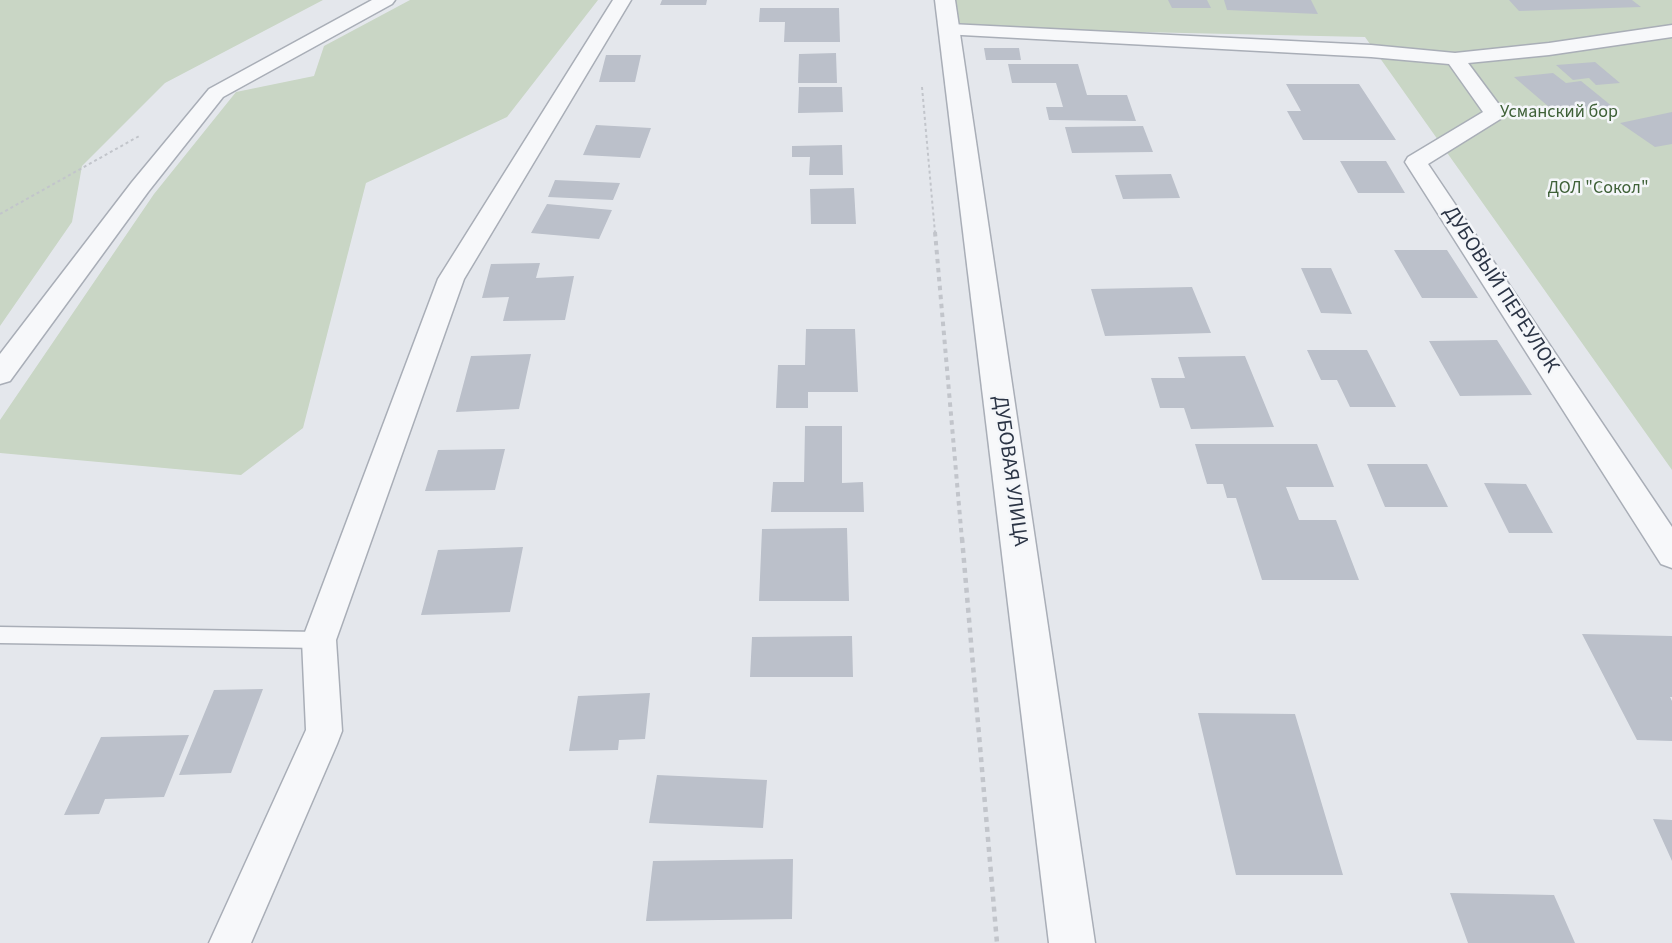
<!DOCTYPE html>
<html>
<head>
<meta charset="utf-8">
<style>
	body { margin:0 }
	canvas { display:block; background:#e4e7ec }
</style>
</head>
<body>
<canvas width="1672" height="943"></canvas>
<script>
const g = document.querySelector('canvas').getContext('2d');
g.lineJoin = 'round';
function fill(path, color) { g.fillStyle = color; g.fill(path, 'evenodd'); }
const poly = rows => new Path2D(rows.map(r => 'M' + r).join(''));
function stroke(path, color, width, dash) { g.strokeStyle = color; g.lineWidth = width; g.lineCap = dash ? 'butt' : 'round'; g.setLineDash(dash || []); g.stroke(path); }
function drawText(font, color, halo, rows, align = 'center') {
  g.font = font + ' "Source Sans 3",sans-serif'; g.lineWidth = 5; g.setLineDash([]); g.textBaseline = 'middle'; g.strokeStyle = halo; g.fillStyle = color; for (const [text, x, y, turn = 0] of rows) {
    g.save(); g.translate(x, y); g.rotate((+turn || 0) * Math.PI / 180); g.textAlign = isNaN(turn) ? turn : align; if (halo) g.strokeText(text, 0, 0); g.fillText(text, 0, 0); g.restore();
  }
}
fill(poly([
	[0,0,323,0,165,83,82,166,72,222,0,326],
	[410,0,598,0,507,117,366,183,303,428,241,475,0,453,0,420,154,194,236,92,314,76,324,46],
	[955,0,1672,0,1672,470,1365,37,959,28]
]), '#c9d6c5');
fill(poly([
	[662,0,707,0,706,5,660,5],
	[1168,0,1207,0,1211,8,1172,8],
	[1224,0,1311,0,1318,14,1227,10],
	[1509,0,1632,0,1641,7,1519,11],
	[760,8,839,8,840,42,784,42,785,22,759,22],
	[984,48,1019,48,1021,60,986,60],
	[836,53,837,83,798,83,799,54],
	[606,55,641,55,635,82,599,82],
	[1595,62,1620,83,1596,85,1589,78,1573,80,1556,65],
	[1008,64,1078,64,1087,95,1127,95,1136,121,1049,120,1046,107,1063,107,1056,83,1012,83],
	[1553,73,1566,83,1581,81,1613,107,1556,113,1514,77],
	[1286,84,1359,84,1396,140,1303,140,1287,111,1301,111],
	[799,87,842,87,843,112,798,113],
	[1672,112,1672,144,1655,147,1620,123],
	[596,125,651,128,640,158,583,155],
	[1143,126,1153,152,1072,153,1065,127],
	[842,145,843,175,809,175,810,157,792,157,792,146],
	[1340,161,1386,161,1405,193,1358,193],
	[1171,174,1180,198,1123,199,1115,175],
	[555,180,620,183,613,200,548,197],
	[854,188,856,224,811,224,810,189],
	[547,204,612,210,599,239,531,233],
	[1394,250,1447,250,1478,298,1422,298],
	[540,263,536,278,574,276,565,320,503,321,509,297,482,298,491,264],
	[1301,268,1331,268,1352,314,1321,313],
	[1192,287,1211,333,1105,336,1091,289],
	[806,329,855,329,858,392,808,392,808,408,776,408,778,365,805,365],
	[1497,340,1532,395,1460,396,1429,341],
	[1307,350,1367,350,1396,407,1350,407,1337,380,1321,380],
	[531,354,519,409,456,412,471,356],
	[1245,356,1274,427,1191,429,1184,408,1160,408,1151,378,1185,378,1178,357],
	[805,426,842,426,842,483,863,482,864,512,771,512,773,482,804,482],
	[1195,444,1317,444,1334,487,1286,487,1299,520,1336,520,1359,580,1262,580,1236,498,1227,498,1223,484,1207,484],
	[505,449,495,490,425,491,438,450],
	[1367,464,1427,464,1448,507,1385,507],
	[1484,483,1526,484,1553,533,1509,533],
	[847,528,849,601,759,601,762,529],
	[523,547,510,612,421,615,438,550],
	[1582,634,1672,636,1672,697,1670,697,1672,701,1672,741,1637,740],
	[852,636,853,677,750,677,752,637],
	[263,689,231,773,179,775,214,690],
	[650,693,645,739,619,740,618,750,569,751,578,696],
	[1198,713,1295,714,1343,875,1236,875],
	[189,735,164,797,105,799,99,814,64,815,101,737],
	[657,775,767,780,763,828,649,823],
	[1653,819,1672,820,1672,861],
	[793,859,792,919,646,921,653,861],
	[1450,893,1554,895,1575,943,1468,943]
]), '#bbc0ca');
const service = poly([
	[0,627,319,632,325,634,328,640,325,646,319,648,0,643,0,627]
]);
const minor = poly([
	[372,0,395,0,392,4,223,97,148,192,10,381,0,384,0,354,132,182,209,89,372,0],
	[613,0,631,0,464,279,336,640,342,731,337,744,251,943,209,943,306,730,302,640,438,279,613,0],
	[950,24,1371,45,1455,53,1549,43,1672,25,1672,37,1549,55,1468,63,1506,114,1502,118,1428,164,1672,527,1672,568,1661,564,1405,162,1408,157,1483,112,1449,64,1371,57,943,34,941,30,943,26,950,24]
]);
const tertiary = poly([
	[935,0,955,0,1095,943,1049,943,935,0]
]);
stroke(service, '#a9aeb7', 3);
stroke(minor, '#a9aeb7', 3);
stroke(tertiary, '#a9aeb7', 3);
stroke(poly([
	[922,87,935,233],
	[0,214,141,135]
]), '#c2c5cb', 2, [3, 3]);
stroke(poly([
	[935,232,962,540]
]), '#c2c5cb', 4, [4.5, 4.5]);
stroke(poly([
	[962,538,997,943]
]), '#c2c5cb', 4.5, [5, 5]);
fill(service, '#f7f8fa');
fill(minor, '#f7f8fa');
fill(tertiary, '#f7f8fa');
drawText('18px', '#3f6138', '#f4f6f9', [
	["Усманский бор",1559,113],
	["ДОЛ \"Сокол\"",1598,189]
]);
drawText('21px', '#2b3445', '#f4f6f9', [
	["ДУБОВЫЙ ПЕРЕУЛОК",1500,290,57],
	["ДУБОВАЯ УЛИЦА",1009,471,82]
]);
</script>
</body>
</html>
